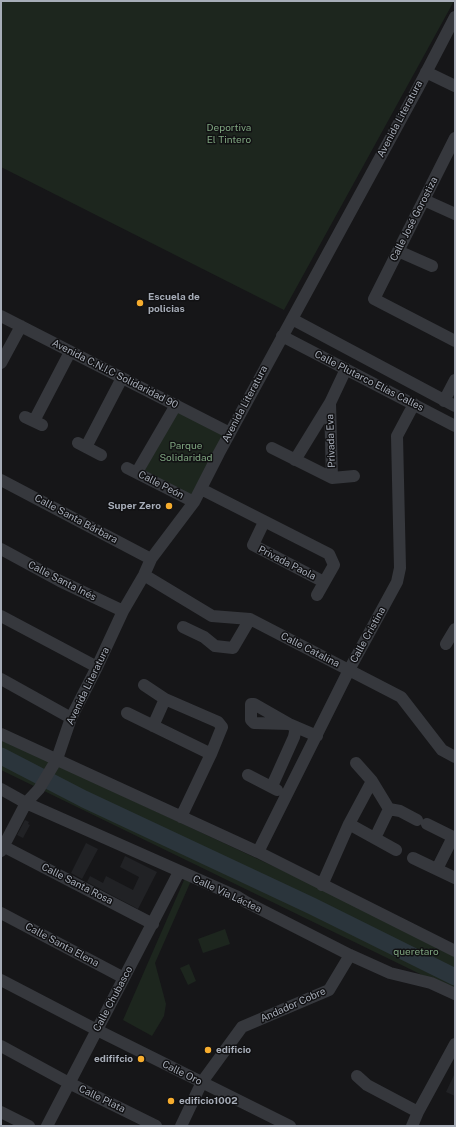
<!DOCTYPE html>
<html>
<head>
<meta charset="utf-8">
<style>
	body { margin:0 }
	#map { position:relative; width:456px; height:1127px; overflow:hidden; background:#161618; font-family:"Public Sans",sans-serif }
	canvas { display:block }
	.frame { position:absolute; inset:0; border:2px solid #a7adb8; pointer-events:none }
</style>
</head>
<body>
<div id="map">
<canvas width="456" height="1127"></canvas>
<div class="frame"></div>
</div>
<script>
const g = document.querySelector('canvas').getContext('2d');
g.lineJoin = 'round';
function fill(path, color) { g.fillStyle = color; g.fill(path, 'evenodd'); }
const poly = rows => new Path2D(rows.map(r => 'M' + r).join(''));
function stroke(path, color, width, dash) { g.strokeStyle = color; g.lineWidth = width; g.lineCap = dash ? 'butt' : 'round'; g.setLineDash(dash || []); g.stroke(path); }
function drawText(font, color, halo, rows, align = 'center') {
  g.font = font + ' "Public Sans",sans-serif'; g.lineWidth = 3; g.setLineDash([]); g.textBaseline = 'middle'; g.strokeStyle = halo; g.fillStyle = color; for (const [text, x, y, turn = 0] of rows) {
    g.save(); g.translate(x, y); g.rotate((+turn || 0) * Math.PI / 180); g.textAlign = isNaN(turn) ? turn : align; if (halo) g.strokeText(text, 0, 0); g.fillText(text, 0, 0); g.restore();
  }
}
fill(poly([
	[25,820,29,822,28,824,30,825,23,838,17,835],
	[86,843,98,849,82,879,71,873],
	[125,856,157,872,138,909,87,882,90,876,103,883,106,876,133,890,139,877,120,867],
	[455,1073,455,1096,446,1092]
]), '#212225');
fill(poly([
	[1,1,454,1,284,310,1,167],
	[179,406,229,434,194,498,144,471],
	[1,739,455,951,455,991,1,770],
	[188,871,194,874,155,963,166,1004,164,1016,152,1036,123,1020],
	[225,929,230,944,203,953,198,939],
	[189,964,196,981,188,985,180,968]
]), '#1d261e');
stroke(poly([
	[1,756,84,799,312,906,455,977]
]), '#2b353c', 17);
stroke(poly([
	[426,72,455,86],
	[455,138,374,299,455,341],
	[424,200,455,214],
	[398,251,432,266],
	[1,316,230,433],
	[292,319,455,406],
	[282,336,455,426],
	[1,363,21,326],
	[444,401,455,380],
	[330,403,332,478],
	[25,417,42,425],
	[34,421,70,352],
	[78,443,101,455],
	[86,447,122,378],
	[272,448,332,478,354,476],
	[295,460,330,403,346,369],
	[127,468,194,502],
	[137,472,176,405],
	[1,480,151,559],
	[201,489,329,554,334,565,317,595],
	[264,522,253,545,324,582],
	[1,549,60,581,123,611],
	[144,575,212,616,250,619,401,697,442,750,455,757],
	[1,616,97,667],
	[183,627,204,637,215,646,233,648,250,619],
	[446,644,455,629],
	[1,679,71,718],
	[144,685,165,699,218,722,222,727,211,754,181,817],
	[127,713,211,754],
	[289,724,254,723,251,720,251,704,254,704,289,724,317,736],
	[153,726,165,699],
	[1,734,258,852,455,951],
	[356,763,372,781,389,809,400,811,417,820],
	[248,775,277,790],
	[272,786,294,737,296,727],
	[1,789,26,803,238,897,246,902,350,955,390,973,431,983,455,994],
	[349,824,396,850],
	[427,824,455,838],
	[375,838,389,809],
	[1,845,153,924],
	[1,851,26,803,39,789,57,759,71,718,97,667,123,611,144,575,151,559,194,502,219,453,418,88,455,17],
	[258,852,349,670,397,582,400,568,397,436,414,404],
	[413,858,455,878],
	[437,869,453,837],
	[322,885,349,824,372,781],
	[1,913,124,978],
	[1,980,97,1030,290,1126],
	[1,1046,69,1083,156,1126],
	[357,1076,367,1085,418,1112],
	[1,1112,29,1126],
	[47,1126,179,872],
	[181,1126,202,1082,242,1027,329,990,350,955],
	[412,1126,418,1112,455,1044]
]), '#36383d', 12);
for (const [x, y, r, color] of [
	[140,303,4,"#f7ad2e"],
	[169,506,4,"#f7ad2e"],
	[208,1050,4,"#f7ad2e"],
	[141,1059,4,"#f7ad2e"],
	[171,1101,4,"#f7ad2e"]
]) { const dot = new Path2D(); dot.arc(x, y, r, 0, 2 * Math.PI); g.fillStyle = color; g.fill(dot); stroke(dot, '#111113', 1.5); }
drawText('10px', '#a7adb8', '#111113', [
	["Avenida Literatura",400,119,-62],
	["Calle José Gorostiza",414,219,-63],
	["Avenida C.N.I.C Solidaridad 90",115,374,27],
	["Calle Plutarco Elías Calles",369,381,27],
	["Avenida Literatura",245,404,-62],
	["Privada Eva",331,441,-92],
	["Calle Peón",161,485,27],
	["Calle Santa Bárbara",76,519,28],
	["Privada Paola",287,563,27],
	["Calle Santa Inés",62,581,27],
	["Calle Cristina",368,635,-61],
	["Calle Catalina",310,650,27],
	["Avenida Literatura",88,686,-64],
	["Calle Santa Rosa",77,884,27],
	["Calle Vía Láctea",227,894,25],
	["Calle Santa Elena",62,945,28],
	["Calle Chubasco",113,999,-62],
	["Andador Cobre",293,1005,-24],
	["Calle Oro",182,1073,26],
	["Calle Plata",102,1099,26]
]);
drawText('10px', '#7ea47f', '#111113', [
	["Deportiva",229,128],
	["El Tintero",229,140],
	["Parque",186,446],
	["Solidaridad",186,458],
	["queretaro",416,952]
]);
drawText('bold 10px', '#a7adb8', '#111113', [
	["Escuela de",148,297],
	["policias",148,309],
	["Super Zero",161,506,"right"],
	["edificio",216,1050],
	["edififcio",133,1059,"right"],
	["edificio1002",179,1101]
], 'left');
</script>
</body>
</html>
